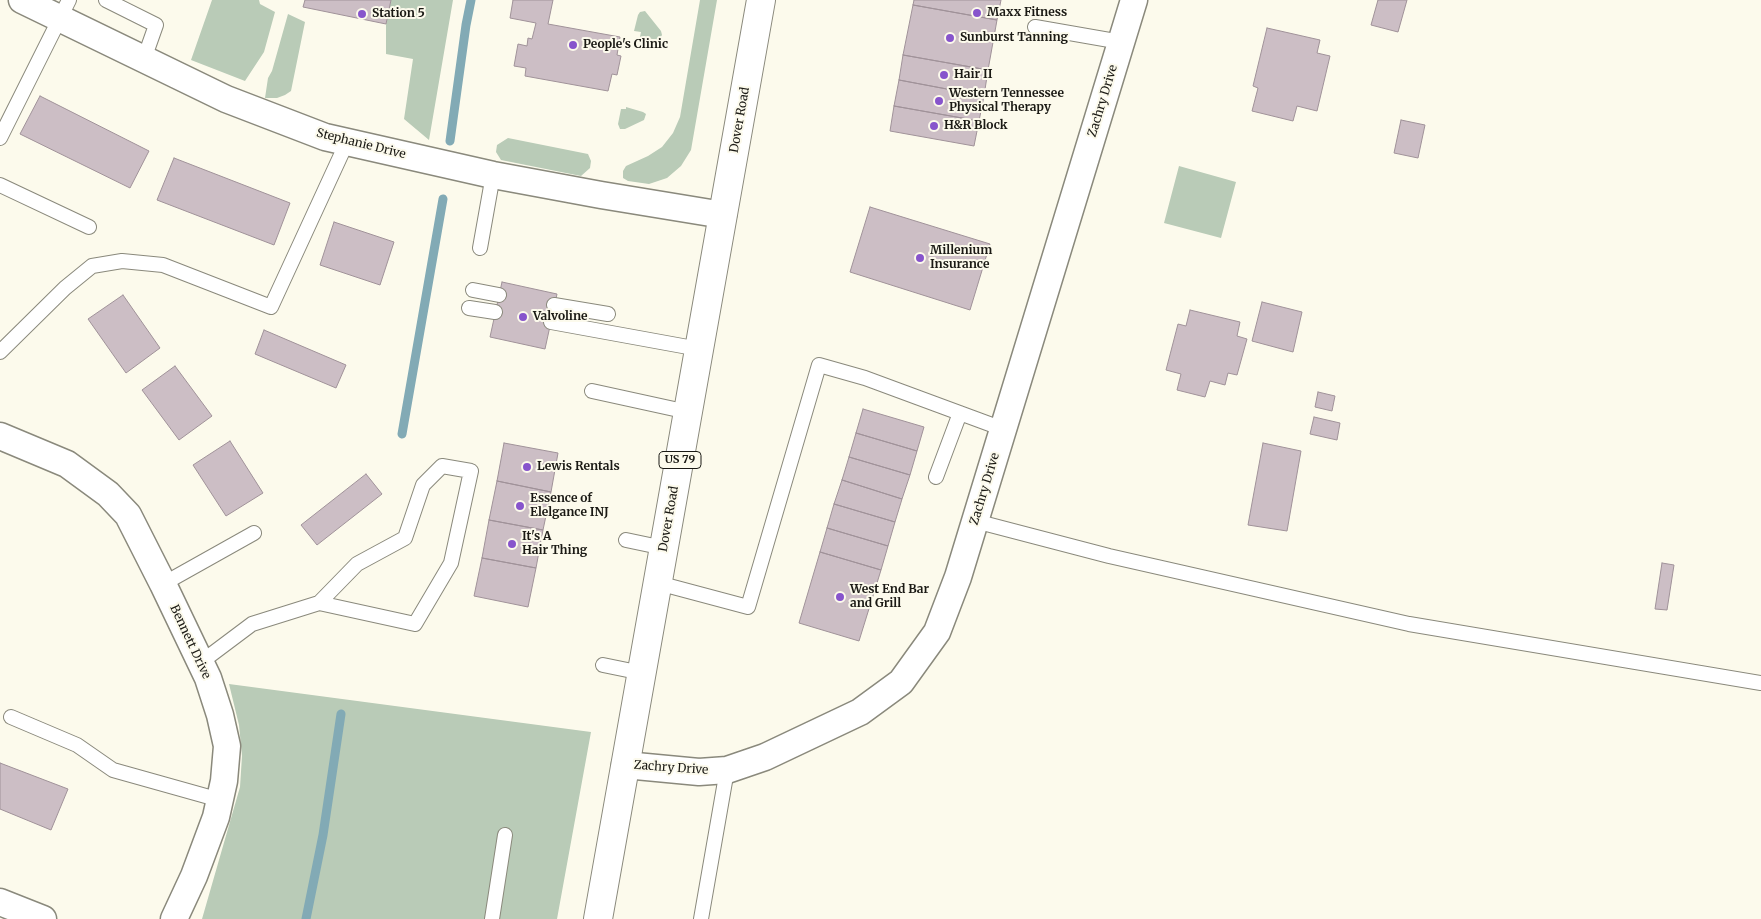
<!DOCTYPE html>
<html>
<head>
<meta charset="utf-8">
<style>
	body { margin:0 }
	canvas { display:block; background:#fcfaec }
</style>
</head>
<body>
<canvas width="1761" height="919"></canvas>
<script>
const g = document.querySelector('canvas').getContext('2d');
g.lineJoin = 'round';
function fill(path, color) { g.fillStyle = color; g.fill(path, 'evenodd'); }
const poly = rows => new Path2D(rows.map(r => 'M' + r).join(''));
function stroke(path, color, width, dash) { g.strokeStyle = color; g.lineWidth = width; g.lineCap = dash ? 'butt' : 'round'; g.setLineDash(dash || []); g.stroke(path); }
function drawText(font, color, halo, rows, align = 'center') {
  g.font = font + ' Merriweather,serif'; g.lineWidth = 4; g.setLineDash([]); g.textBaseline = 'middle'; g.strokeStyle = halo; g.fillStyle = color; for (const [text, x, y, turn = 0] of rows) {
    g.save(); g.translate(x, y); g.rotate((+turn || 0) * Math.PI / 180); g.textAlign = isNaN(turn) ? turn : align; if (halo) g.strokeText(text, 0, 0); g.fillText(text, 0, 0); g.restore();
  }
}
fill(poly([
	[212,0,259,0,260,4,275,12,264,52,245,81,191,60],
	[391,0,453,0,429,140,404,119,413,59,386,54,386,24],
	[700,0,717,0,691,150,681,166,667,178,649,184,628,181,623,178,623,171,626,166,648,156,662,147,673,133,680,117],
	[645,11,661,31,662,35,659,40,640,37,641,32,634,31,638,15,640,12],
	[288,14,305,22,291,91,285,95,277,98,265,98,268,78,272,71],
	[626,107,643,112,646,114,644,120,625,129,620,129,618,124,621,109,626,109],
	[508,138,588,154,591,161,590,168,581,176,501,160,496,152,497,145],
	[1179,166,1236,182,1221,238,1164,223],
	[229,684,591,732,557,919,202,919,240,787,242,756,239,725]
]), '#b9cbb7');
stroke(poly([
	[450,141,466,25,471,0],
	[402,434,443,199],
	[306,919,323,835,341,714]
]), '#82aab5', 9);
const building = poly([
	[305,0,391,0,386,24,303,7,305,0],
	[513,0,553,0,548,24,620,37,617,55,621,56,617,75,612,74,608,91,525,76,526,68,514,66,518,44,527,46,528,38,532,39,536,23,510,18,513,0],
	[914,0,1001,0,997,20,913,5,914,0],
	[1378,0,1407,0,1398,32,1371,25,1378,0],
	[913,5,997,20,988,70,903,55,913,5],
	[1267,28,1320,40,1317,53,1330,56,1317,111,1297,106,1293,121,1252,111,1258,88,1253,86,1267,28],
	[903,55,988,70,984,96,899,80,903,55],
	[899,80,984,96,979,121,894,106,899,80],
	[40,96,149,151,130,188,20,134,40,96],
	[894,106,979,121,974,146,890,131,894,106],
	[1401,120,1425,125,1418,158,1394,153,1401,120],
	[174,158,290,203,274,245,157,200,174,158],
	[870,207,990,244,970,310,850,272,870,207],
	[334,222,394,242,380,285,320,265,334,222],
	[502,282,557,294,545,349,490,337,502,282],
	[123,295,160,348,126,373,88,319,123,295],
	[1262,302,1302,312,1293,352,1252,341,1262,302],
	[1190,310,1240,322,1237,336,1247,339,1237,375,1228,373,1225,385,1210,381,1205,397,1177,390,1181,374,1166,370,1178,324,1186,326,1190,310],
	[264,330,346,365,336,388,255,354,264,330],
	[175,366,212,416,179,440,142,390,175,366],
	[1318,392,1335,396,1332,411,1315,407,1318,392],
	[863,409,924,427,917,451,856,433,863,409],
	[1314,417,1340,423,1337,440,1310,434,1314,417],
	[856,433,917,451,910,475,849,457,856,433],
	[230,441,263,493,226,516,193,465,230,441],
	[504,443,558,453,551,492,497,481,504,443],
	[1263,443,1301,451,1287,531,1248,525,1263,443],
	[849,457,910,475,902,499,842,480,849,457],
	[366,474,382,494,317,545,301,525,366,474],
	[842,480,902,499,895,522,834,504,842,480],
	[497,481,551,492,543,530,489,520,497,481],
	[834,504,895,522,888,546,827,528,834,504],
	[489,520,543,530,536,568,482,558,489,520],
	[827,528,888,546,881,570,820,552,827,528],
	[820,552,881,570,859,641,799,623,820,552],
	[482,558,536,568,528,607,474,596,482,558],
	[1662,563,1674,565,1667,610,1655,609,1662,563],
	[0,763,68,789,51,830,0,809,0,763]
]);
fill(building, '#ccbec5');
stroke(building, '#a09299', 1);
const lane = poly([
	[106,0,156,25,144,59],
	[1035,27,1121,42],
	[0,138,69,0],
	[0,185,89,227],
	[480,248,493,175],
	[473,290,499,295],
	[554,305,608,314],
	[469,308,495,312],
	[551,322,699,349],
	[0,352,65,288,92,266,122,261,163,265,271,307,347,142],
	[592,391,688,412],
	[936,477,960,413],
	[975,521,1109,556,1409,624,1761,683],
	[626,540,664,548],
	[658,583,748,607,819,365,865,378,1003,429],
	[163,584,254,533],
	[200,663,252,624,319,603,415,624,451,563,471,471,442,466,423,485,405,538,357,564,319,603],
	[603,665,642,673],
	[11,717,77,745,113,770,220,800],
	[492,919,505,835],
	[701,919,727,770]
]);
const street = poly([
	[22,0,226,99,325,137,493,175,601,195,723,215],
	[0,436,67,464,108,494,128,515,163,584,208,678,220,715,227,746,224,781,216,817,194,876,174,919],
	[625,765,699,772,727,770,765,757,860,712,901,682,937,632,958,577,1134,0],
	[0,902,43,919]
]);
const primary = poly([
	[598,919,761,0]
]);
stroke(lane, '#8a897c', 16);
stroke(street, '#8a897c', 29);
stroke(primary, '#8a897c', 30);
stroke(lane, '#fff', 14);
stroke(street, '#fff', 26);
stroke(primary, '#fff', 28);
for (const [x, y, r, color] of [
	[977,13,5,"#8754cc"],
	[362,14,5,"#8754cc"],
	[950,38,5,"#8754cc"],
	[573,45,5,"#8754cc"],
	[944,75,5,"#8754cc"],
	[939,101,5,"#8754cc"],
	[934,126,5,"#8754cc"],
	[920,258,5,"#8754cc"],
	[523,317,5,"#8754cc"],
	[527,467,5,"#8754cc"],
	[520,506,5,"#8754cc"],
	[512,544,5,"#8754cc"],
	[840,597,5,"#8754cc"]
]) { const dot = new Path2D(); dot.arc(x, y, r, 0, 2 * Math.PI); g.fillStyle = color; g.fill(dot); stroke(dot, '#fcfaec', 2); }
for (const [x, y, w] of [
	[680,460,42]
]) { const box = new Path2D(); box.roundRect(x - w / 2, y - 8.5, w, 17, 4); g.fillStyle = '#fcfaec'; g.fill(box); stroke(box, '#1a1914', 1); }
drawText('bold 11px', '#1a1914', null, [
	["US 79",680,460]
]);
drawText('bold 12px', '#1a1914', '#fcfaec', [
	["Maxx Fitness",987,13],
	["Station 5",372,14],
	["Sunburst Tanning",960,38],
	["People's Clinic",583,45],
	["Hair II",954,75],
	["Western Tennessee",949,94],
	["Physical Therapy",949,108],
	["H&R Block",944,126],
	["Millenium",930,251],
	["Insurance",930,265],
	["Valvoline",533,317],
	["Lewis Rentals",537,467],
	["Essence of",530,499],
	["Elelgance INJ",530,513],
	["It's A",522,537],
	["Hair Thing",522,551],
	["West End Bar",850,590],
	["and Grill",850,604]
], 'left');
drawText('12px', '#1a1914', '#fcfaec', [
	["Zachry Drive",1103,101,-73],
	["Dover Road",740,120,-80],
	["Stephanie Drive",361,144,14],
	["Zachry Drive",985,489,-73],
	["Dover Road",669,519,-80],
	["Bennett Drive",190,642,65],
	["Zachry Drive",671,768,4]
]);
</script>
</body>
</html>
